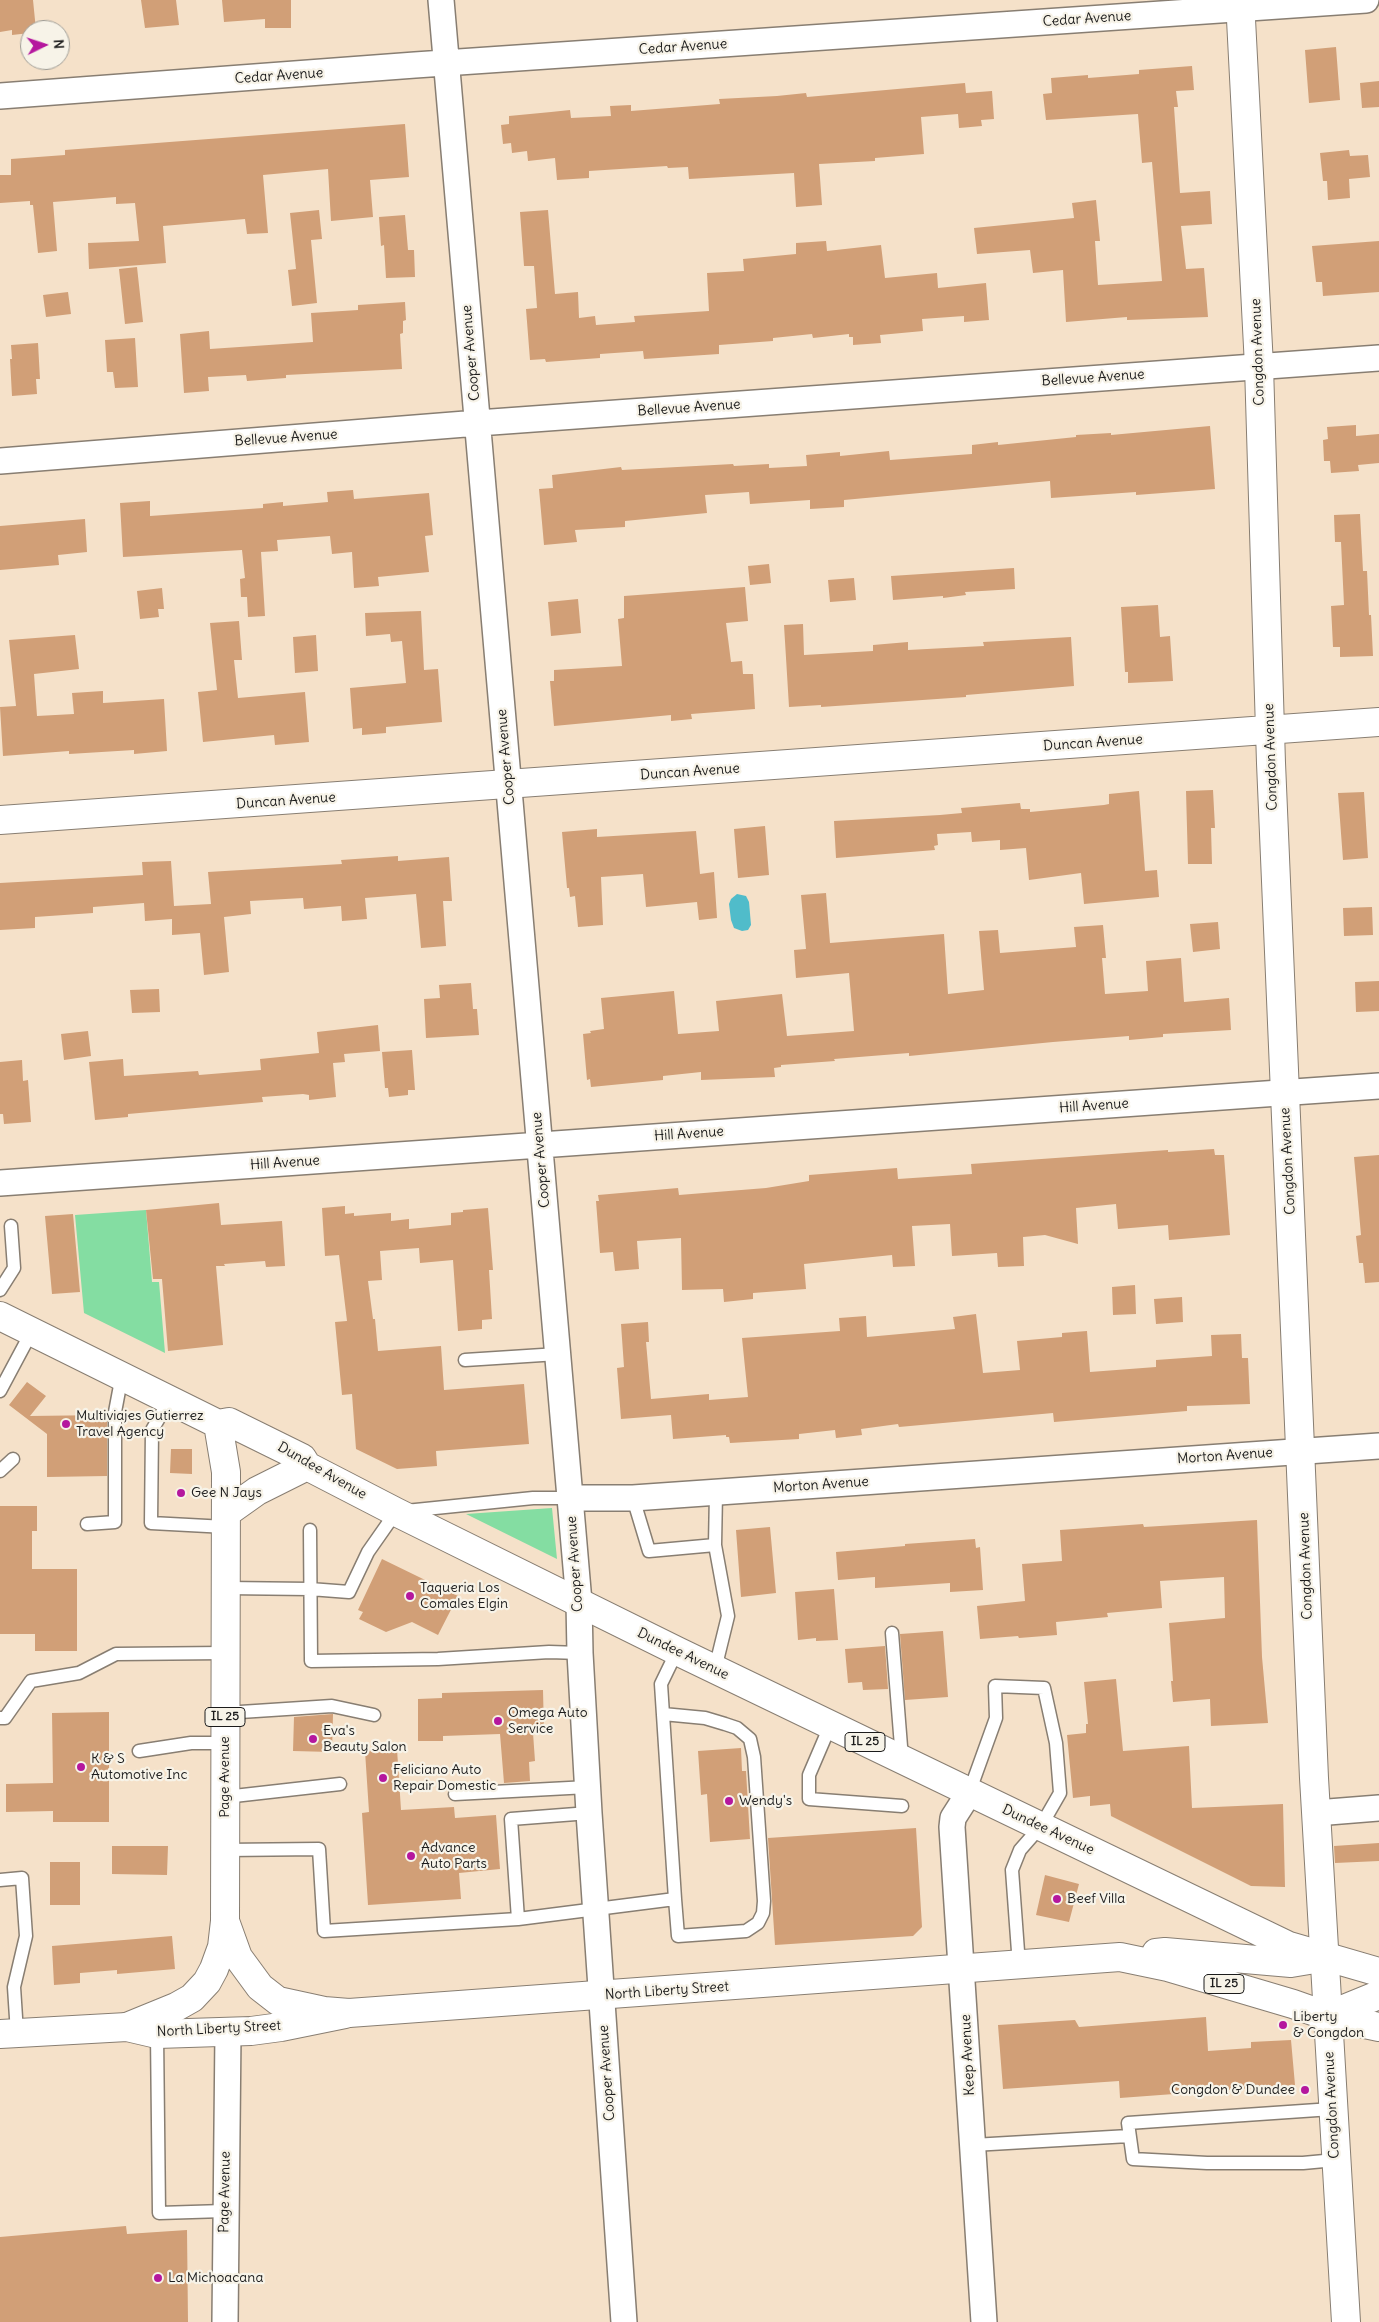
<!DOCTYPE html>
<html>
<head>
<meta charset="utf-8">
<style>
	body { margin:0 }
	#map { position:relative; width:1379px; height:2322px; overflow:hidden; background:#f5e1c9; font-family:Delius,sans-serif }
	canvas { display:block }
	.north { position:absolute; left:20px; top:20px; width:50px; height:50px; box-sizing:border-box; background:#f7f3e8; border:1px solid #9f9d96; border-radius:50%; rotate:86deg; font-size:14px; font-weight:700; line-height:20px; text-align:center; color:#1c1c1c }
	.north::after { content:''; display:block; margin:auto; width:18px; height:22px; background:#b5179e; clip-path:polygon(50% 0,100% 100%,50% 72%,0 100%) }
</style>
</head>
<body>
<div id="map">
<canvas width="1379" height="2322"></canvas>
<div class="north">N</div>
</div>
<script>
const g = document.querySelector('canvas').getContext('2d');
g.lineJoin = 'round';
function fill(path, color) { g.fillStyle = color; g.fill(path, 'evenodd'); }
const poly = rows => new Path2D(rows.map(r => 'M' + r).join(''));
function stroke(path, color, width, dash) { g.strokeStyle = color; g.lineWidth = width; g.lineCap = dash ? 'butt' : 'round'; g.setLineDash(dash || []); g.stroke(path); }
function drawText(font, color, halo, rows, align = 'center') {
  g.font = font + ' Delius,sans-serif'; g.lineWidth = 4.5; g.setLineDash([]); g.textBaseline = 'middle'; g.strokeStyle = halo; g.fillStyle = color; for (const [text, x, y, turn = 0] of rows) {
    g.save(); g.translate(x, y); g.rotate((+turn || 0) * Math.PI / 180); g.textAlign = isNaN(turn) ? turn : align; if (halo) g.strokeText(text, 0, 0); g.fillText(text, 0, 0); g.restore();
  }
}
fill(poly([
	[146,1210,152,1282,159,1282,165,1353,84,1313,75,1215],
	[552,1508,557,1559,466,1514]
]), '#84dda2');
fill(poly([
	[737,894,746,896,749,902,751,925,748,930,742,931,734,928,731,920,729,904,731,899]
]), '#50bcca');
fill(poly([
	[0,0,33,0,36,30,30,30,30,33,12,35,12,30,0,32],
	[141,0,176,0,179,25,145,28],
	[222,0,291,0,291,28,265,28,265,19,224,22],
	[1336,47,1340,100,1309,103,1305,50],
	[1192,66,1194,90,1176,91,1178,107,1174,107,1180,193,1210,191,1212,224,1181,226,1186,269,1204,268,1208,317,1127,320,1127,317,1066,322,1063,270,1033,273,1030,250,977,254,974,228,1074,218,1072,203,1096,200,1100,241,1095,241,1098,285,1162,281,1152,162,1142,163,1138,114,1046,120,1043,94,1052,93,1051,78,1088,75,1088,78,1139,74,1139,70],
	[1379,81,1379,107,1362,108,1360,83],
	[965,83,966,93,992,91,994,119,981,120,982,126,959,128,958,114,921,117,924,154,875,158,875,161,819,164,822,205,796,207,794,173,689,179,688,167,668,168,667,166,589,171,589,178,557,180,555,158,528,161,527,151,512,153,511,143,503,144,501,125,509,124,509,116,551,112,570,110,571,118,611,116,610,106,631,105,631,111,720,104,719,99,777,96,806,93,807,97],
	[405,124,409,177,370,180,373,217,331,221,328,169,263,175,268,233,247,234,245,219,163,226,166,263,89,269,88,243,139,241,135,203,116,204,116,197,53,202,57,251,38,253,33,205,30,205,30,201,0,203,0,175,11,175,11,159,65,155,65,150],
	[1349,150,1350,156,1368,155,1370,177,1349,179,1350,198,1328,200,1327,181,1323,181,1320,153],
	[319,210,322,239,311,240,317,303,292,306,288,270,296,269,290,213],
	[548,210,555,294,578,292,579,318,595,316,596,325,635,322,634,316,709,311,707,273,744,271,743,259,796,254,796,243,826,241,827,251,881,245,885,278,937,273,938,288,986,283,989,320,964,322,964,316,922,319,923,331,880,335,881,343,853,345,853,337,849,337,849,334,813,338,812,334,773,338,773,341,719,345,719,354,644,359,643,351,600,354,600,358,546,362,545,359,530,360,526,309,537,308,534,266,524,266,520,212],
	[405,215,408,250,414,250,415,277,386,278,384,245,381,246,379,217],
	[1379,241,1379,292,1323,296,1322,282,1316,282,1312,246],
	[137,267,143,322,125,324,119,269],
	[68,292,71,314,46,317,43,295],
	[405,302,406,320,403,321,403,333,400,334,402,369,286,375,286,378,247,381,246,375,208,377,209,391,184,393,180,334,209,331,210,349,313,342,311,313,358,310,358,305],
	[135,338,138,387,115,388,113,372,107,372,105,340],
	[38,343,40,379,36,379,37,394,12,396,10,359,12,359,11,345],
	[1356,425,1356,436,1379,434,1379,463,1358,465,1359,471,1331,473,1330,461,1324,461,1323,440,1328,439,1327,427],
	[1210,426,1215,489,1136,495,1136,492,1051,498,1050,481,844,500,844,507,810,509,810,500,750,504,749,492,705,495,707,513,625,521,625,527,575,530,577,542,544,545,539,489,553,488,552,475,621,467,622,470,733,464,734,466,769,464,769,468,807,466,806,455,840,452,840,456,889,451,890,460,972,454,972,445,998,442,998,445,1076,437,1076,435,1111,433,1111,435],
	[353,490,354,499,429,493,433,535,425,536,429,572,378,577,379,586,354,588,352,552,332,554,330,536,277,540,278,551,261,552,265,616,248,617,247,597,241,597,240,579,245,578,242,550,123,557,120,503,150,501,150,516,263,508,263,504,283,502,283,506,328,502,327,492],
	[1360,514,1363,571,1367,571,1369,615,1371,615,1373,656,1340,657,1340,647,1333,647,1331,606,1344,605,1341,542,1335,542,1334,515],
	[85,519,87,552,58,555,59,565,0,570,0,526],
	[769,564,771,583,750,585,748,566],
	[1014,568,1015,589,965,592,966,595,943,598,943,596,893,600,891,576],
	[854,578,856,600,830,602,828,580],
	[745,587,748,621,726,623,731,662,742,661,743,674,753,674,755,709,691,714,692,719,671,721,671,715,554,726,550,681,554,681,554,670,622,666,618,619,624,618,624,596],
	[162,588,164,609,158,609,159,617,140,619,137,591],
	[578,599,581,633,551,636,548,602],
	[1158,605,1160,637,1170,636,1173,681,1128,683,1128,672,1125,672,1121,607],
	[421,611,424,670,438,669,442,722,386,727,386,733,362,735,362,728,353,729,350,688,406,683,402,641,391,642,390,634,366,636,365,613],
	[239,621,242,660,234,660,238,698,305,692,309,742,275,745,274,735,203,742,198,692,217,690,210,623],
	[803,624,804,655,873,651,873,645,908,642,908,650,984,646,983,642,1071,637,1074,686,966,695,966,697,821,707,821,705,789,707,784,625],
	[75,635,79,669,34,674,37,716,74,714,72,693,103,691,103,703,164,699,167,751,134,754,134,750,69,754,69,751,3,756,0,707,16,706,9,640],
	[316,635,318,671,295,673,293,637],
	[1213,790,1215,828,1211,828,1212,864,1188,864,1186,791],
	[1139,791,1145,871,1157,870,1159,897,1084,904,1081,873,1029,880,1026,848,1000,850,1000,840,972,842,971,832,937,834,938,845,934,846,935,850,836,858,834,821,940,815,962,813,961,808,1020,803,1021,809,1030,809,1030,812,1104,805,1109,804,1109,794],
	[1364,792,1368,858,1343,860,1338,793],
	[765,826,769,875,738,878,734,829],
	[597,829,597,837,696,831,700,874,714,872,717,918,699,920,697,902,646,907,643,874,601,877,603,925,578,927,575,896,570,897,569,888,567,888,562,832],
	[398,856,398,861,449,857,452,901,443,901,446,946,421,948,416,894,365,898,367,919,342,921,341,906,304,909,303,898,250,901,251,914,224,917,229,972,204,975,200,933,172,935,172,919,145,921,144,903,93,907,93,913,35,917,35,928,0,930,0,883,143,875,142,862,171,861,174,906,211,904,208,872,342,864,341,860],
	[826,893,830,943,944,934,948,994,984,990,979,931,998,930,1000,953,1076,947,1074,927,1103,925,1106,958,1102,958,1105,994,1148,991,1146,961,1181,958,1184,1002,1229,998,1231,1030,1163,1034,1163,1037,1129,1040,1129,1036,1053,1042,909,1056,909,1053,834,1059,835,1061,781,1065,781,1067,774,1068,775,1077,701,1080,701,1072,663,1076,663,1080,591,1087,590,1079,587,1080,583,1034,591,1033,590,1031,604,1029,601,998,674,991,678,1034,719,1031,716,1001,782,994,787,1036,854,1031,849,973,796,978,794,950,806,949,801,895],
	[1372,907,1373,935,1344,936,1343,908],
	[1218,922,1220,949,1193,952,1190,924],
	[1379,981,1379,1011,1356,1012,1355,982],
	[471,983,473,1009,477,1009,479,1035,426,1038,424,999,440,998,439,985],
	[159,989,160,1012,132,1013,130,990],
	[378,1025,380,1051,344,1054,345,1062,333,1063,336,1097,309,1100,309,1095,303,1094,262,1097,263,1102,128,1114,128,1117,95,1120,89,1062,123,1059,124,1076,198,1071,199,1075,261,1070,260,1059,319,1053,317,1032],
	[88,1031,91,1056,64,1060,61,1034],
	[412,1050,415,1090,408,1090,408,1095,389,1097,388,1088,385,1088,382,1052],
	[22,1060,23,1081,28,1080,31,1122,4,1124,3,1114,0,1114,0,1062],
	[1214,1149,1215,1155,1224,1155,1230,1235,1169,1240,1168,1225,1118,1229,1116,1204,1076,1208,1078,1244,1045,1235,1023,1237,1024,1266,998,1267,997,1253,952,1256,950,1224,912,1226,915,1266,893,1267,892,1255,804,1264,806,1289,753,1293,753,1299,724,1302,723,1289,682,1290,681,1238,637,1241,639,1269,615,1271,613,1252,600,1253,596,1201,599,1201,598,1195,678,1188,679,1195,766,1188,809,1181,809,1175,897,1168,898,1179,972,1174,971,1164,1168,1150,1168,1152],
	[1379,1155,1379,1282,1365,1283,1363,1263,1359,1263,1356,1236,1361,1235,1354,1157],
	[219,1203,221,1225,282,1221,285,1266,266,1267,265,1261,224,1264,225,1266,216,1266,223,1345,168,1351,162,1279,153,1279,146,1210],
	[345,1206,345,1214,354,1213,354,1216,391,1213,391,1221,409,1219,409,1229,451,1225,451,1213,463,1212,463,1210,488,1208,493,1270,489,1270,492,1319,482,1320,482,1329,458,1331,453,1260,420,1263,419,1248,380,1251,382,1280,368,1281,373,1319,375,1319,378,1351,441,1346,444,1390,524,1384,529,1444,436,1451,437,1466,397,1469,356,1449,352,1394,342,1395,335,1322,347,1321,339,1255,325,1256,322,1208],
	[73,1214,80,1292,52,1294,45,1216],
	[1135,1285,1136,1314,1113,1315,1112,1287],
	[1182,1297,1183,1322,1156,1324,1154,1299],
	[976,1314,983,1373,1020,1370,1017,1341,1062,1337,1062,1333,1087,1331,1090,1372,1156,1367,1156,1360,1212,1356,1211,1335,1241,1334,1242,1358,1248,1358,1250,1404,1187,1406,1187,1411,1054,1422,1053,1413,899,1427,898,1424,861,1429,862,1435,836,1438,835,1430,799,1434,799,1439,730,1443,729,1437,726,1437,726,1435,673,1439,671,1415,621,1419,617,1368,624,1367,621,1324,648,1322,649,1342,646,1342,651,1399,709,1394,709,1400,748,1397,742,1338,840,1331,839,1318,866,1316,867,1337,955,1329,953,1317],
	[27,1382,46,1396,30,1416,107,1415,107,1476,47,1477,47,1434,9,1405],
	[171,1449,192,1449,192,1474,170,1473],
	[0,1506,37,1506,37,1531,32,1531,32,1569,77,1569,77,1651,35,1651,35,1634,0,1634],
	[1257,1520,1262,1657,1268,1723,1211,1726,1210,1699,1173,1702,1171,1681,1173,1681,1169,1623,1225,1618,1224,1577,1160,1581,1162,1608,1107,1613,1108,1617,1056,1622,1057,1635,1019,1638,1018,1636,980,1639,977,1606,1025,1601,1022,1564,1062,1561,1060,1530,1143,1524,1144,1527],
	[770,1527,776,1593,741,1597,736,1530],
	[975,1539,976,1548,980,1547,983,1590,950,1592,950,1583,875,1588,875,1577,838,1580,836,1552,905,1546,905,1544],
	[382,1559,458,1596,438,1635,412,1622,386,1632,359,1619,363,1612,358,1610],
	[834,1589,838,1640,816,1641,816,1638,798,1640,795,1592],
	[943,1631,948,1697,905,1700,900,1634],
	[885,1646,888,1689,863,1690,862,1682,848,1683,845,1649],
	[1116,1679,1123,1751,1189,1746,1192,1808,1283,1804,1285,1887,1251,1886,1111,1816,1110,1804,1090,1806,1090,1796,1073,1798,1067,1735,1086,1733,1086,1724,1088,1724,1084,1682],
	[543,1690,544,1733,533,1733,535,1761,529,1762,530,1781,504,1783,500,1734,443,1736,443,1741,418,1741,418,1699,442,1698,442,1693],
	[109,1712,109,1822,53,1822,53,1811,6,1812,6,1784,53,1783,52,1713],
	[333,1714,332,1752,293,1751,294,1717],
	[741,1748,742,1771,746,1771,750,1839,710,1842,707,1794,701,1795,698,1751],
	[397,1749,401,1810,454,1807,455,1818,496,1815,500,1869,459,1873,461,1899,368,1905,362,1813,369,1812,365,1751],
	[916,1828,922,1927,913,1936,775,1945,768,1838],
	[1379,1843,1379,1861,1335,1863,1334,1846],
	[112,1846,168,1846,167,1875,112,1874],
	[50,1862,80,1862,80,1905,50,1905],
	[1045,1875,1079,1884,1069,1922,1036,1915],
	[172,1936,175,1969,117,1974,117,1970,80,1973,80,1983,54,1985,52,1946],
	[1206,2017,1208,2051,1251,2048,1251,2042,1291,2040,1295,2085,1120,2098,1119,2081,1003,2089,998,2025,1075,2020,1079,2027],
	[126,2226,127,2234,187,2230,188,2322,0,2322,0,2237]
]), '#d19f77');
const service = poly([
	[0,1290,14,1268,11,1226],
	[465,1360,558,1354],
	[0,1391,32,1331],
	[170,1399,152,1430,151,1523,226,1527],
	[0,1471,13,1459],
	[633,1498,649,1551,715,1545,728,1616,715,1669],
	[87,1524,115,1522,115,1412,122,1375],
	[310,1530,311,1661,438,1659,549,1652,580,1653],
	[715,1545,716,1493],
	[226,1588,310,1589,349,1592,368,1552,396,1512,533,1498,570,1498],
	[892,1633,902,1759],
	[225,1713,332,1706,374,1715],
	[663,1714,705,1718,725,1724,737,1728,750,1739,754,1757,764,1901,763,1913,758,1923,746,1931,678,1936,675,1899],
	[0,1718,5,1718,31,1681,79,1673,116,1654,225,1653],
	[830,1726,809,1775,809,1799,902,1806],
	[139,1751,191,1743,225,1743],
	[969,1793,996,1718,995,1686,1044,1688,1056,1743,1060,1793,1041,1826,1020,1850,1012,1870,1019,1965],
	[455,1794,588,1787],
	[225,1797,340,1784],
	[225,1850,319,1849,324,1931,518,1919,675,1899,661,1684,677,1651],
	[0,1880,22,1878,26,1936,14,1987,17,2033],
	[518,1919,511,1819,589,1813],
	[157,2034,159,2213,224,2211],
	[1332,2109,1128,2123,1133,2159,1207,2163,1303,2163,1335,2160],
	[973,2145,1129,2136]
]);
const minor = poly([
	[441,0,579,1602,580,1653,589,1813,624,2322],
	[0,96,415,65,1366,0],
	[0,461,478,423,1379,358],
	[0,1183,1379,1086],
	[570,1498,633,1498,1379,1446],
	[969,1793,953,1818,952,1827,984,2322],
	[1316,1813,1379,1808],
	[225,2322,228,2032]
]);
const tertiary = poly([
	[1240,0,1259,366,1271,763,1314,1778,1346,2322],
	[0,820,1379,722]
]);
const secondary = poly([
	[0,2034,127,2027,157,2034,251,2031,281,2027,345,2014]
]);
const primary = poly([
	[0,1316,218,1424,229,1422,302,1458,307,1466,396,1512,677,1651,1289,1946,1379,1972],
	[226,1513,257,1491,307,1466],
	[225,1921,238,1957,260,1987,278,2001,324,2011,349,2013,1120,1957,1168,1967,1293,2004,1327,2016,1379,2027],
	[1156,1953,1165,1952,1291,1963,1315,1959],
	[1327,2016,1376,1996,1379,1996],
	[127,2027,176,2007,192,1998,207,1982,214,1969,222,1947,225,1921,226,1472,218,1424]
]);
stroke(service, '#887e72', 15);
stroke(minor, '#887e72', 28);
stroke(tertiary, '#887e72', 30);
stroke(secondary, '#887e72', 30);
stroke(primary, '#887e72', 30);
stroke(service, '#fff', 12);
stroke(minor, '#fff', 25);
stroke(tertiary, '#fff', 28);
stroke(secondary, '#fff', 28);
stroke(primary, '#fff', 28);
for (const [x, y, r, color] of [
	[66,1424,5,"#b5179e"],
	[181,1493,5,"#b5179e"],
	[410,1596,5,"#b5179e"],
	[498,1721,5,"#b5179e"],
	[313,1739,5,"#b5179e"],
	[81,1767,5,"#b5179e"],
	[383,1778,5,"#b5179e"],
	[729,1801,5,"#b5179e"],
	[411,1856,5,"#b5179e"],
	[1057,1899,5,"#b5179e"],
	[1283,2025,5,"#b5179e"],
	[1305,2090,5,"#b5179e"],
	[158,2278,5,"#b5179e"]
]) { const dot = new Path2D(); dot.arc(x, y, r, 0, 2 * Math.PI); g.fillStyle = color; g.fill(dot); stroke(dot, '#f7f3e8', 2); }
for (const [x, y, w] of [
	[225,1717,40],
	[865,1742,40],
	[1224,1984,40]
]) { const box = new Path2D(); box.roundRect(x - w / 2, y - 9.5, w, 19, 4); g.fillStyle = '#f7f3e8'; g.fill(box); stroke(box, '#1c1c1c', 1); }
drawText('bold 12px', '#1c1c1c', null, [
	["IL 25",225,1717],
	["IL 25",865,1742],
	["IL 25",1224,1984]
]);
drawText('14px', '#1c1c1c', '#f7f3e8', [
	["Cedar Avenue",1087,19,-4],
	["Cedar Avenue",683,47,-4],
	["Cedar Avenue",279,76,-4],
	["Congdon Avenue",1258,352,-92],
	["Cooper Avenue",471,353,-95],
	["Bellevue Avenue",1093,378,-4],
	["Bellevue Avenue",689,408,-4],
	["Bellevue Avenue",286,438,-4],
	["Duncan Avenue",1093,743,-4],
	["Cooper Avenue",506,757,-95],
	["Congdon Avenue",1271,757,-92],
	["Duncan Avenue",690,772,-4],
	["Duncan Avenue",286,801,-4],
	["Hill Avenue",1094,1106,-4],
	["Hill Avenue",689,1134,-4],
	["Cooper Avenue",541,1160,-95],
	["Congdon Avenue",1288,1161,-93],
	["Hill Avenue",285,1163,-4],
	["Morton Avenue",1225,1456,-4],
	["Dundee Avenue",322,1471,30],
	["Morton Avenue",821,1485,-4],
	["Cooper Avenue",575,1564,-94],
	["Congdon Avenue",1306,1566,-92],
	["Dundee Avenue",683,1654,26],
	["Page Avenue",225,1777,-90],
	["Dundee Avenue",1048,1830,25],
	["North Liberty Street",667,1991,-4],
	["North Liberty Street",219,2029,-3],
	["Keep Avenue",968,2055,-93],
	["Cooper Avenue",607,2073,-94],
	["Congdon Avenue",1332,2105,-93],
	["Page Avenue",225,2192,-89]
]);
drawText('14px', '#1c1c1c', '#f7f3e8', [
	["Multiviajes Gutierrez",76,1416],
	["Travel Agency",76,1432],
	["Gee N Jays",191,1493],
	["Taqueria Los",420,1588],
	["Comales Elgin",420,1604],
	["Omega Auto",508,1713],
	["Service",508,1729],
	["Eva's",323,1731],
	["Beauty Salon",323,1747],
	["K & S",91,1759],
	["Automotive Inc",91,1775],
	["Feliciano Auto",393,1770],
	["Repair Domestic",393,1786],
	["Wendy's",739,1801],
	["Advance",421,1848],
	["Auto Parts",421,1864],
	["Beef Villa",1067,1899],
	["Liberty",1293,2017],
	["& Congdon",1293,2033],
	["Congdon & Dundee",1295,2090,"right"],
	["La Michoacana",168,2278]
], 'left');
</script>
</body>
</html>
